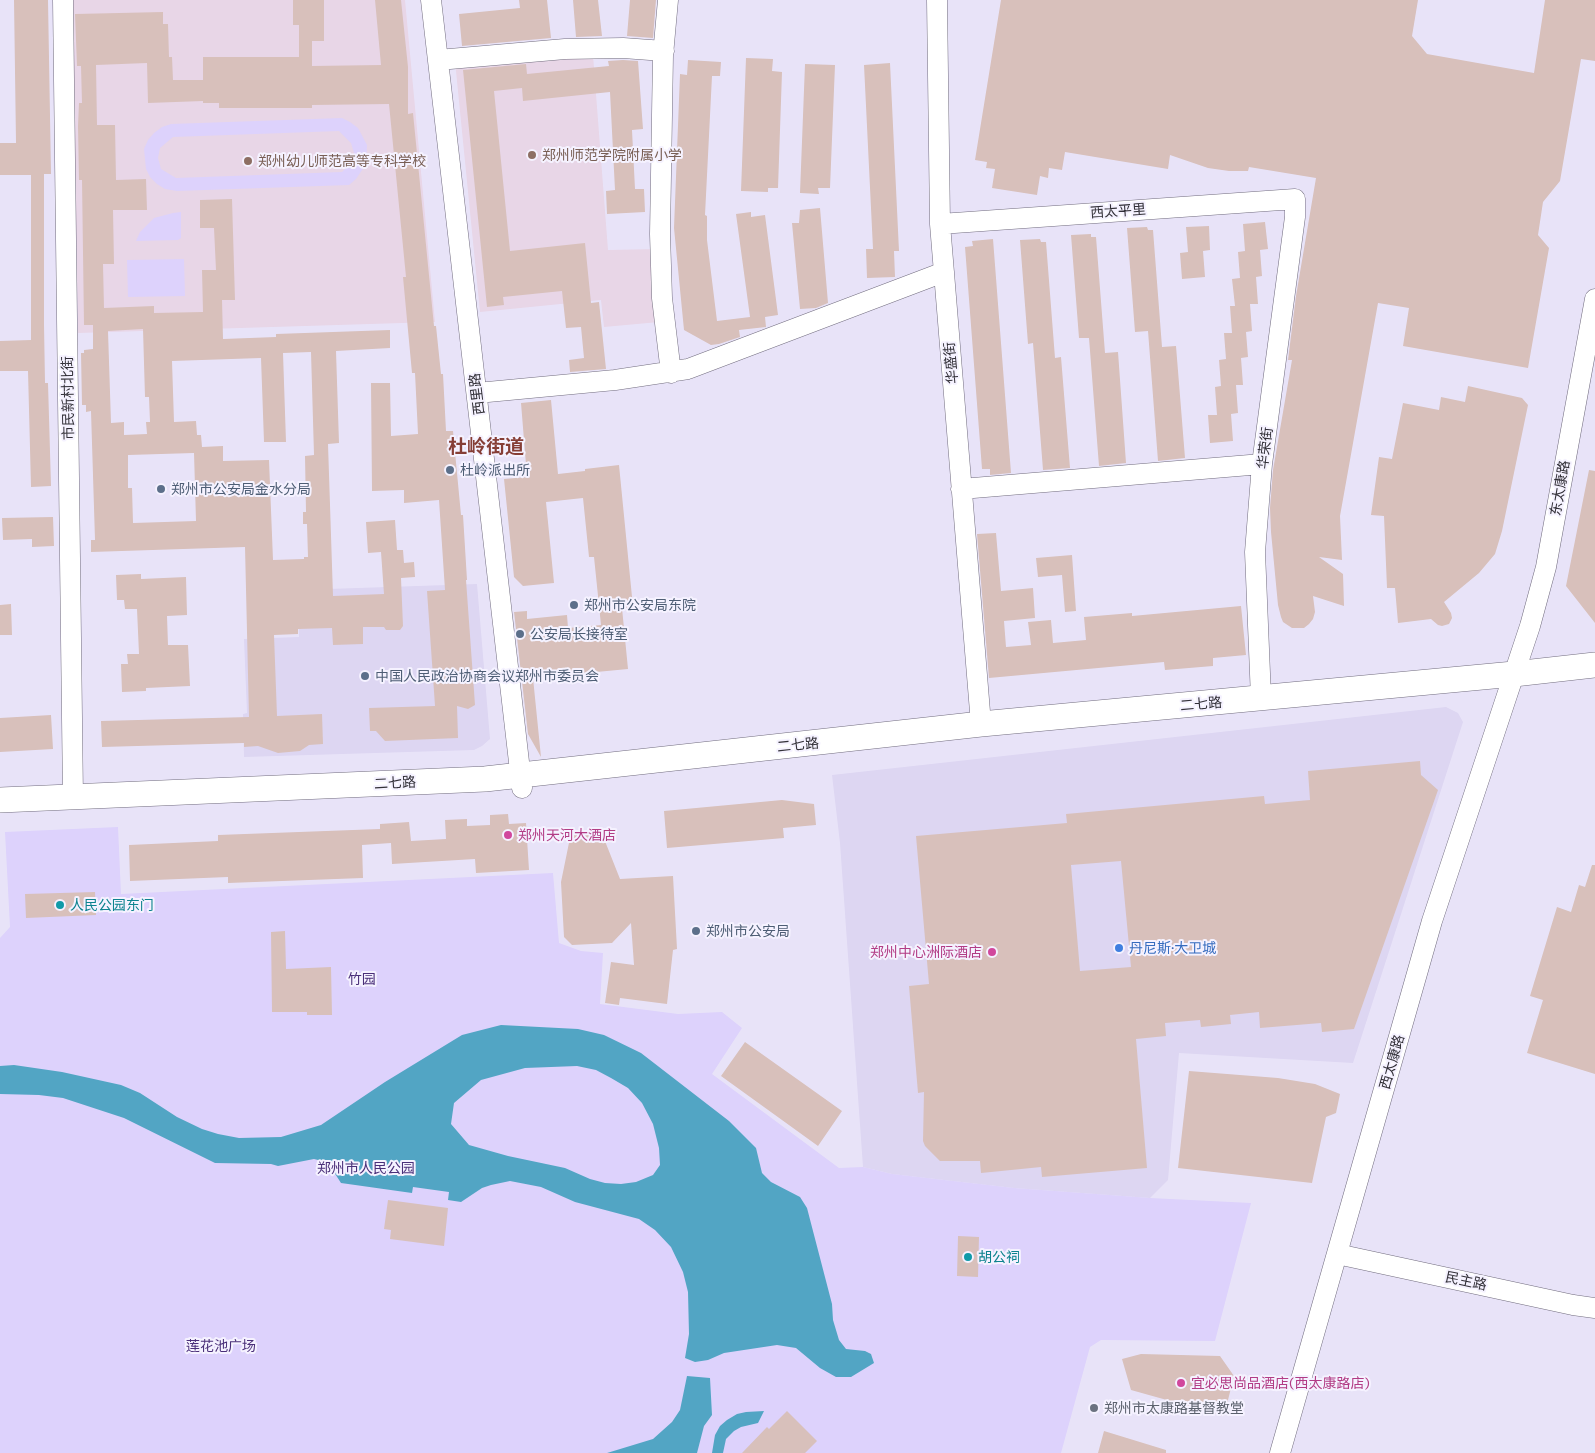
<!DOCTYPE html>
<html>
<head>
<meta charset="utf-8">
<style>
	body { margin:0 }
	canvas { display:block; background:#e8e3f8 }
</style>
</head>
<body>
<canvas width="1595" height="1453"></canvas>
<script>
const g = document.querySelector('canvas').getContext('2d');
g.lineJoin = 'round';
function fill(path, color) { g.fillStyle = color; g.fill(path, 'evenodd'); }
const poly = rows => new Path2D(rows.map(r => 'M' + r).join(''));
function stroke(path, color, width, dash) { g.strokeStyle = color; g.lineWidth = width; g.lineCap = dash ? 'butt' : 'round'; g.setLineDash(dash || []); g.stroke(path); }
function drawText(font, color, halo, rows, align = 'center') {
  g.font = font + ' Commissioner,"Noto Sans SC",sans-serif'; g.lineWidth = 4; g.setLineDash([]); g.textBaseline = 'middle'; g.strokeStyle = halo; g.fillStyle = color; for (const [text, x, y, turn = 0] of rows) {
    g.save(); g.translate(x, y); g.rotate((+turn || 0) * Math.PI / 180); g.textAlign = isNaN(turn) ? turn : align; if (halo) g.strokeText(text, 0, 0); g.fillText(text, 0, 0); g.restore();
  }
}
fill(poly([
	[477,584,490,739,482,746,474,750,244,757,243,714,247,713,244,639,299,637,298,590],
	[1446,707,1458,713,1463,722,1353,1063,1179,1053,1168,1180,1150,1198,1014,1188,892,1174,863,1167,840,843,832,775]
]), '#ddd6f2');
fill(poly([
	[72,0,405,0,435,322,78,333],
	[593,55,608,250,657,249,659,322,604,327,601,300,480,312,455,61]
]), '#e8d6e7');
fill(poly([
	[342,118,350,122,358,128,367,145,366,164,356,179,349,185,177,191,165,189,157,184,150,177,146,169,144,149,148,140,154,133,162,127,171,124],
	[339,131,351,143,354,153,350,164,342,172,176,178,161,169,158,158,160,148,173,137],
	[181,212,181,238,178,240,136,241,140,232,154,218,173,213],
	[184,259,185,296,128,297,127,260],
	[118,827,121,894,553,873,559,943,581,951,603,953,600,1004,678,1014,722,1012,742,1028,712,1074,839,1168,863,1167,892,1174,1014,1188,1150,1198,1251,1203,1215,1341,1101,1340,1090,1347,1061,1453,0,1453,0,938,10,927,5,832]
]), '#ddd2fc');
fill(poly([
	[501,1025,578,1029,604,1035,641,1053,729,1121,756,1148,762,1173,771,1182,800,1197,807,1208,832,1304,833,1320,839,1340,846,1349,865,1351,871,1354,874,1363,851,1377,836,1377,820,1368,796,1348,777,1345,724,1353,708,1360,695,1362,685,1358,689,1334,688,1292,683,1272,671,1247,655,1230,639,1219,575,1202,541,1187,510,1181,491,1185,482,1188,461,1202,448,1200,449,1192,413,1187,412,1193,341,1183,330,1166,322,1161,314,1159,278,1166,271,1164,215,1163,124,1118,63,1098,39,1095,0,1094,0,1066,14,1065,62,1072,121,1085,140,1093,177,1117,202,1129,218,1134,239,1138,281,1137,321,1125,385,1082,462,1035],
	[577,1066,596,1070,611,1078,628,1088,642,1103,653,1124,659,1148,660,1165,653,1175,636,1182,621,1184,605,1183,590,1179,565,1168,508,1156,469,1145,451,1124,454,1103,481,1080,525,1068],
	[687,1376,710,1378,712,1415,704,1426,697,1453,607,1453,653,1439,672,1422,680,1410],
	[764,1411,758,1423,741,1427,734,1431,726,1439,723,1453,712,1453,715,1435,720,1426,727,1420,737,1414,746,1412]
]), '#52a5c4');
fill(poly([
	[14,0,48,0,51,174,44,174,44,324,45,383,48,383,51,486,31,487,28,371,0,371,0,341,31,340,31,175,0,175,0,143,16,143],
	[293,0,324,0,324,41,312,41,312,66,381,65,375,0,401,0,408,67,408,114,413,113,434,326,436,326,441,374,443,374,446,431,453,431,461,515,463,515,467,580,466,580,475,705,468,709,457,706,458,738,385,741,376,731,370,731,369,708,435,706,427,591,445,590,439,500,404,503,404,490,372,491,371,383,390,383,391,436,418,434,415,373,412,373,403,277,406,277,389,104,312,105,312,108,219,108,219,103,203,103,203,101,148,103,147,63,96,65,97,125,115,125,116,180,146,179,147,210,113,210,114,264,103,264,104,308,154,306,154,313,203,312,202,270,216,270,214,228,200,228,200,200,232,199,235,300,222,300,223,339,276,337,276,334,390,330,390,348,336,351,339,443,328,444,333,596,384,594,381,552,368,553,366,522,395,520,397,550,403,550,404,563,414,562,415,577,401,578,403,626,400,630,386,630,384,627,363,627,363,644,333,645,332,628,298,629,298,634,274,635,277,716,322,714,323,744,309,745,300,751,278,753,258,746,244,747,244,743,102,747,101,721,249,717,245,547,91,552,91,540,95,540,91,411,86,412,86,405,82,405,81,353,84,353,84,350,93,349,93,325,84,325,82,180,79,180,78,126,79,103,82,103,81,66,77,66,75,14,163,12,163,24,168,24,169,57,172,57,173,80,203,80,203,57,299,57,299,25,293,25],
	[143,329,145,397,149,397,150,422,146,422,147,434,124,435,124,422,111,423,108,331],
	[311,352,314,455,305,456,306,512,303,512,303,524,307,524,308,557,304,557,304,559,273,560,269,460,223,461,223,446,202,447,201,435,197,435,196,421,174,422,172,361,261,358,264,442,286,442,283,353],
	[194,453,196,521,133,523,132,488,128,488,128,455],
	[519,0,547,0,551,38,462,46,459,14,520,8],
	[573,0,598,0,602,36,576,37],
	[630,0,656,0,653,38,627,36],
	[1001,0,1418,0,1412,36,1427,54,1534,73,1545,0,1595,0,1595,61,1581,59,1560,181,1543,202,1538,235,1549,248,1528,368,1403,346,1409,308,1378,303,1340,516,1342,560,1319,557,1343,574,1344,606,1313,596,1315,612,1313,619,1309,624,1304,628,1292,628,1283,622,1281,617,1278,605,1271,532,1270,508,1273,470,1292,360,1288,360,1296,296,1316,178,1249,167,1248,171,1229,171,1208,168,1170,155,1168,169,1065,152,1062,170,1049,168,1048,178,1040,176,1037,195,992,188,995,169,986,168,987,162,975,160],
	[746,58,773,59,772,71,782,72,778,188,768,188,768,192,741,191],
	[623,60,638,61,643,129,632,130,635,189,644,189,645,212,607,214,606,191,615,190,610,92,523,101,522,88,494,91,510,251,585,243,591,303,599,302,606,369,570,372,569,360,584,358,581,327,566,328,562,291,503,297,504,305,487,307,463,70,526,64,527,74,609,66,608,61],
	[688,60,721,62,720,76,712,76,705,215,707,216,707,240,717,321,750,317,736,214,751,212,751,217,765,215,778,315,765,317,766,327,739,330,740,337,719,344,711,345,684,330,674,228,680,74,687,75],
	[890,63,899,251,894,251,895,277,867,278,866,249,873,249,864,65],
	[805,64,835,65,830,188,818,188,819,194,800,193],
	[820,208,828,303,816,308,800,309,792,223,799,223,800,210],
	[1265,222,1268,249,1260,250,1262,276,1256,277,1258,304,1250,304,1252,331,1246,332,1248,357,1241,358,1243,385,1236,385,1238,413,1231,414,1233,441,1210,443,1208,415,1217,415,1215,387,1221,386,1219,360,1226,359,1224,333,1232,333,1230,306,1235,306,1232,279,1240,278,1238,252,1245,251,1243,224],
	[1209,226,1210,250,1203,251,1205,277,1182,279,1180,253,1188,252,1186,227],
	[1147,227,1148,230,1153,230,1162,347,1176,346,1185,458,1158,461,1148,331,1135,332,1127,228],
	[1091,234,1091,237,1096,237,1105,353,1118,352,1126,463,1099,466,1089,338,1079,338,1071,235],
	[993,239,1011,473,990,475,990,469,982,469,965,247,973,246,972,241],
	[1040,239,1041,242,1046,242,1055,358,1061,357,1070,468,1043,470,1033,343,1028,344,1020,240],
	[1468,386,1522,398,1528,405,1502,531,1495,554,1479,573,1444,602,1451,613,1452,618,1449,624,1442,626,1438,625,1431,619,1398,623,1395,588,1387,588,1384,516,1371,515,1379,457,1392,459,1403,403,1439,410,1441,397,1465,402],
	[551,400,558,474,585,471,585,469,619,465,633,607,622,608,628,669,533,678,541,757,528,734,514,612,527,611,527,619,567,615,568,628,601,625,594,557,589,557,583,498,546,502,554,583,523,586,514,577,504,479,527,477,521,403],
	[1589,470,1595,471,1595,623,1566,586],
	[53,517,54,546,32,547,32,539,3,540,2,518],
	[996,533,1001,591,1033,588,1035,618,1004,621,1006,647,1031,645,1028,622,1051,620,1053,643,1086,640,1084,617,1132,613,1132,616,1241,606,1246,655,1213,658,1213,666,1165,670,1164,662,989,678,977,534],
	[1072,555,1076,611,1065,612,1062,575,1038,577,1036,558],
	[141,574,141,579,186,577,187,615,167,616,168,645,188,645,190,686,146,688,146,691,122,692,121,664,128,664,127,654,139,654,137,609,125,609,124,600,117,600,116,575],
	[11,604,12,635,0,635,0,605],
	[51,715,53,749,0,752,0,718],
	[1420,761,1421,775,1438,790,1354,1029,1322,1032,1321,1023,1260,1028,1259,1012,1230,1015,1231,1024,1201,1027,1200,1020,1165,1023,1166,1036,1136,1039,1147,1168,1042,1177,1041,1167,981,1173,980,1161,940,1161,925,1146,923,1141,924,1092,918,1093,909,986,929,984,916,836,1067,823,1066,814,1264,796,1265,804,1310,800,1308,771],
	[1121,861,1131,967,1080,971,1071,865],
	[782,800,814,804,816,825,783,828,784,838,667,848,664,811],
	[508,814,509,824,526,823,529,870,476,873,475,859,392,864,391,843,362,845,363,878,228,883,228,877,130,881,129,845,218,841,218,835,380,829,380,824,409,822,411,841,446,839,445,820,467,819,467,826,490,825,490,815],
	[601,831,620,879,673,876,677,949,673,950,667,1004,620,998,619,1005,605,1003,611,962,634,965,631,923,612,943,572,945,564,937,561,882,571,833],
	[1592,865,1595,865,1595,1074,1527,1053,1543,1000,1530,996,1557,907,1571,912,1579,885,1585,887],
	[95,892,96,915,26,918,25,894],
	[285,931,286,969,331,967,332,1015,307,1015,307,1012,272,1012,271,932],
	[745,1042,842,1111,818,1146,721,1076],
	[1189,1071,1278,1078,1315,1084,1340,1094,1336,1113,1326,1117,1312,1183,1178,1168],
	[388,1200,448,1208,444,1246,390,1239,391,1230,384,1229],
	[958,1236,979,1237,978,1277,957,1276],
	[1141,1354,1220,1356,1234,1376,1224,1416,1131,1390,1122,1359],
	[787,1411,817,1441,805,1453,742,1453,767,1427,769,1429],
	[1104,1431,1166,1450,1166,1453,1098,1453]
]), '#d8c0bb');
const minor = poly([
	[63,0,73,797],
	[431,0,522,788],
	[668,0,663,55,660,234,662,298,671,373],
	[937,0,940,224,981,724],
	[438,60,565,49,623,48,664,51],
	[940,224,1295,199,1295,217,1262,464,1255,552,1261,698],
	[477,393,615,380,688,369,944,272],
	[961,489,1262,464],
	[1337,1254,1573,1305,1595,1308],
	[1280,1453,1432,921,1530,626,1546,567,1595,299]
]);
const major = poly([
	[0,800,485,779,981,724,1514,674,1595,665]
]);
stroke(minor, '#726d7f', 21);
stroke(major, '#726d7f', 26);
stroke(minor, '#fff', 20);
stroke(major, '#fff', 25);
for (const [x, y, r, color] of [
	[532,155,5,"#8d6e63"],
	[248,161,5,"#8d6e63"],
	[450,470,5,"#5c6f8a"],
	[161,489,5,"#5c6f8a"],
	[574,605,5,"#5c6f8a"],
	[520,634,5,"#5c6f8a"],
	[365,676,5,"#5c6f8a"],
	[508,835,5,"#d1479c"],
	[60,905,5,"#0f9aa8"],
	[696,931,5,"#5c6f8a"],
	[1119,948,5,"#3f7fe0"],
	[992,952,5,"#d1479c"],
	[968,1257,5,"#0f9aa8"],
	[1181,1383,5,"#d1479c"],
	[1094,1408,5,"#6b7280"]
]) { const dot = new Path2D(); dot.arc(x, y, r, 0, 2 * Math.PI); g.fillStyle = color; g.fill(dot); stroke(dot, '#f5f2ff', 2); }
drawText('14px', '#785e54', '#f5f2ff', [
	["郑州师范学院附属小学",542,155],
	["郑州幼儿师范高等专科学校",258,161]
], 'left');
drawText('14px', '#323038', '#f5f2ff', [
	["西太平里",1118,211,-4],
	["华盛街",951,363,-95],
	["西里路",477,394,-97],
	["市民新村北街",68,398,-91],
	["华荣街",1265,448,-83],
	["东太康路",1560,488,-80],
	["二七路",1201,704,-5],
	["二七路",798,745,-6],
	["二七路",395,783,-3],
	["西太康路",1392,1062,-74],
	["民主路",1466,1281,12]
]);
drawText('14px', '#4e5e75', '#f5f2ff', [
	["杜岭派出所",460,470],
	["郑州市公安局金水分局",171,489],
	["郑州市公安局东院",584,605],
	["公安局长接待室",530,634],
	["中国人民政治协商会议郑州市委员会",375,676],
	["郑州市公安局",706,931]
], 'left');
drawText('14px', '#b23c85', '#f5f2ff', [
	["郑州天河大酒店",518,835],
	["郑州中心洲际酒店",982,952,"right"],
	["宜必思尚品酒店(西太康路店)",1191,1383]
], 'left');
drawText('14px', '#0d838f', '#f5f2ff', [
	["人民公园东门",70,905],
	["胡公祠",978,1257]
], 'left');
drawText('14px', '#366cbe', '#f5f2ff', [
	["丹尼斯·大卫城",1129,948]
], 'left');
drawText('14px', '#4a2f79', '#f5f2ff', [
	["竹园",362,979],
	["郑州市人民公园",366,1168],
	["莲花池广场",221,1346]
]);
drawText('14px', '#5b616d', '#f5f2ff', [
	["郑州市太康路基督教堂",1104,1408]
], 'left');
drawText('bold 19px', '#863e36', '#f5f2ff', [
	["杜岭街道",486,447]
]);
</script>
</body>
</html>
